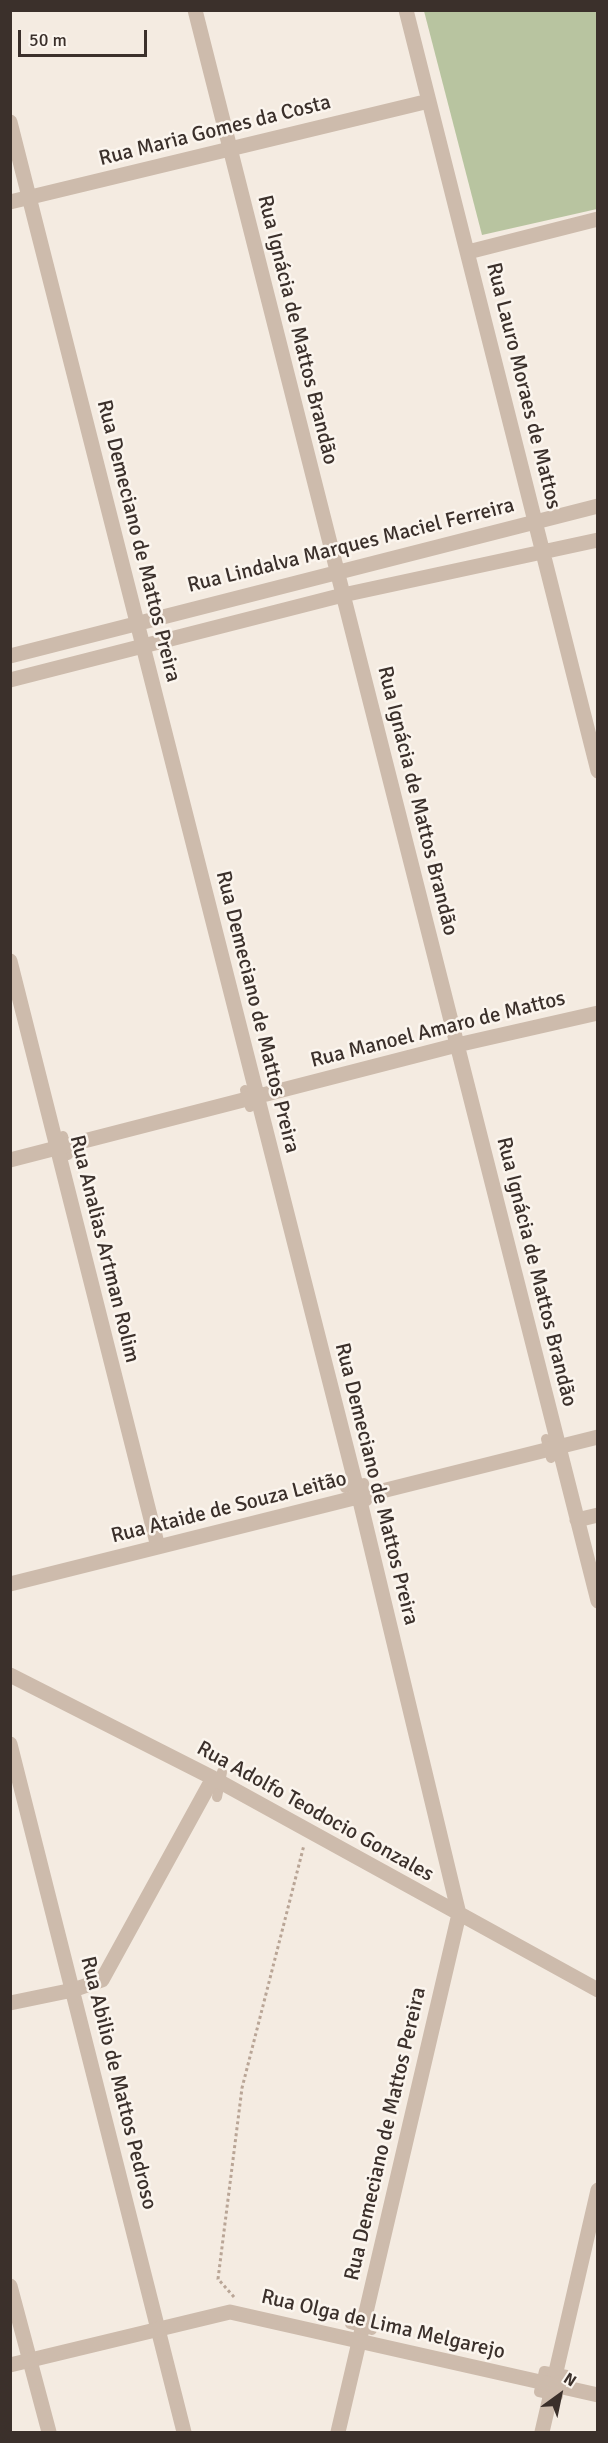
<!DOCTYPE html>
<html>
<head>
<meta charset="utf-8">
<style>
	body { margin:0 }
	#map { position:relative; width:608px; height:2443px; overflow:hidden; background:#f4ebe1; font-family:Signika,sans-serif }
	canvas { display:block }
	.frame { position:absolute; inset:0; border:12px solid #3b302b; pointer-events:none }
	.north { position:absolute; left:530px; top:2365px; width:60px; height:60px; -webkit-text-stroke:4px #fbf5ee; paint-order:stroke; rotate:33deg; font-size:16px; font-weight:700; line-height:24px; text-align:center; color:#3b302b }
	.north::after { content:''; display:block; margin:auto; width:21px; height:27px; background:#3b302b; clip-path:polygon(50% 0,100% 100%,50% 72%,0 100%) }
	.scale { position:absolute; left:18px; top:30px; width:129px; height:27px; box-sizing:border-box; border:3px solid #3b302b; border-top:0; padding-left:8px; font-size:18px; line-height:21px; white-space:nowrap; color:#3b302b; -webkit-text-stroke:4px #fbf5ee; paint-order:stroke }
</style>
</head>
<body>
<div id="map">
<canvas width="608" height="2443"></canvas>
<div class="frame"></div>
<div class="north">N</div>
<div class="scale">50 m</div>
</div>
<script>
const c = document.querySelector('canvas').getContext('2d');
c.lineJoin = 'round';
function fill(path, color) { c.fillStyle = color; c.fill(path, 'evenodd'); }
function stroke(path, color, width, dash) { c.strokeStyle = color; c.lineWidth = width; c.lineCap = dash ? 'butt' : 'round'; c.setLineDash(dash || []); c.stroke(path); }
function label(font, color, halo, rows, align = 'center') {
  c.font = font + ' Signika,sans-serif'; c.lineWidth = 5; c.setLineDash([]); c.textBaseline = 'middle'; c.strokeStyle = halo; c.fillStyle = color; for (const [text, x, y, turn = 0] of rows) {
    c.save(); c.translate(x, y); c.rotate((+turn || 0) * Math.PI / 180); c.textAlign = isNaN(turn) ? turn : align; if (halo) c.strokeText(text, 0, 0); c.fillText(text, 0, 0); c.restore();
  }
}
fill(new Path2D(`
	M424,11H597V209L482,235Z`), '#b8c4a0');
stroke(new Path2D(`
	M234,2297L218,2279L242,2088L304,1845`), '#b9a596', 3, [3, 3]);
stroke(new Path2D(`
	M245,1090L250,1107
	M63,1136L68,1155
	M546,1439L551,1458
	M345,1488L364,1483L367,1501
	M217,1797L222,1772
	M350,2324L372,2330
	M558,2396L539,2392L544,2371L567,2375`), '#cdbbac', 10);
stroke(new Path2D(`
	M195,10L598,1601
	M406,10L598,771
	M10,122L359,1497L459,1914L338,2432
	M10,202L429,101
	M468,252L598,219
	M10,656L598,506
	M10,680L343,595L598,540
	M10,961L158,1547
	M10,1160L457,1045L598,1013
	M577,1520L598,1515
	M10,1584L598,1437
	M10,1675L213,1778L598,1990
	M10,1744L184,2432
	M10,2003L73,1990L102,1980L213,1778
	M10,2286L49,2432
	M542,2432L598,2190`), '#cdbbac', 15);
stroke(new Path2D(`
	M10,2365L230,2312L598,2395`), '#cdbbac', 15);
label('21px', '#3b302b', '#fbf5ee', [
	["Rua Maria Gomes da Costa",215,131,-14],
	["Rua Ignácia de Mattos Brandão",297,330,76],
	["Rua Lauro Moraes de Mattos",523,386,76],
	["Rua Demeciano de Mattos Preira",138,541,76],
	["Rua Lindalva Marques Maciel Ferreira",351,546,-14],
	["Rua Ignácia de Mattos Brandão",417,801,76],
	["Rua Demeciano de Mattos Preira",257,1012,76],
	["Rua Manoel Amaro de Mattos",438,1030,-14],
	["Rua Analias Artman Rolim",104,1249,76],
	["Rua Ignácia de Mattos Brandão",536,1272,76],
	["Rua Demeciano de Mattos Preira",376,1484,76],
	["Rua Ataide de Souza Leitão",229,1508,-14],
	["Rua Adolfo Teodocio Gonzales",315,1812,29],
	["Rua Abilio de Mattos Pedroso",118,2083,76],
	["Rua Demeciano de Mattos Pereira",386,2134,-77],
	["Rua Olga de Lima Melgarejo",383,2325,13]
]);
</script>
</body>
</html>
